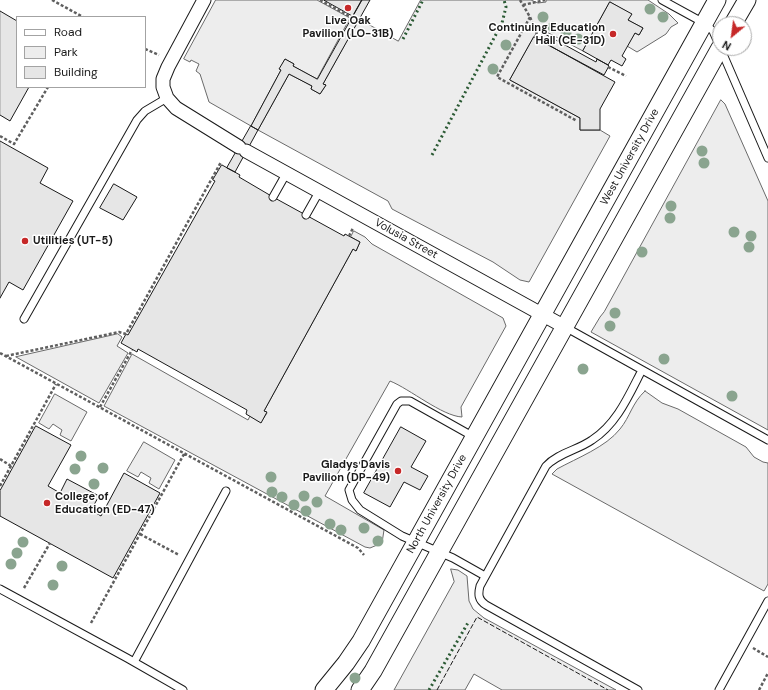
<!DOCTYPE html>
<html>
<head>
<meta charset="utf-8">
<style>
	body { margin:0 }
	#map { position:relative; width:768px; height:690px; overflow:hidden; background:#fff; font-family:"DM Sans",sans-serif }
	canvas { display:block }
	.legend { position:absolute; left:16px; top:16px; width:130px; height:72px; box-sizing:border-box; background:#fff; border:1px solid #a3a3a3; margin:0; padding:5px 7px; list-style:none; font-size:12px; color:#1a1a1a }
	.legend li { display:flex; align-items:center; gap:8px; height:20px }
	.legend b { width:20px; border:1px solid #a3a3a3 }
	.north { position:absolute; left:712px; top:16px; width:40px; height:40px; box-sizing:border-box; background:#fff; border:1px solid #a3a3a3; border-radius:50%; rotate:209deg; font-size:11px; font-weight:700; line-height:16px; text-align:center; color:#1a1a1a }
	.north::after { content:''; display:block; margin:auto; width:14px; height:18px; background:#c62828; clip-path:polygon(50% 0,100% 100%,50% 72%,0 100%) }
</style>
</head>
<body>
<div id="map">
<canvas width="768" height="690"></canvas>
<ul class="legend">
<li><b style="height:5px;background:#fff"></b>Road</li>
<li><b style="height:11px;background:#ededed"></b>Park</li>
<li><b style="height:11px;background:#e6e6e6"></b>Building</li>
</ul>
<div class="north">N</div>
</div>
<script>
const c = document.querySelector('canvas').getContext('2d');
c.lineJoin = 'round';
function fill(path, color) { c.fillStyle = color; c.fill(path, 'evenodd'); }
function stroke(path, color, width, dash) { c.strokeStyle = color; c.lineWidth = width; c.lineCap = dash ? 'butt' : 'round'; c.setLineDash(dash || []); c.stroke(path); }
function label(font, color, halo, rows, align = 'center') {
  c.font = font + ' "DM Sans",sans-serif'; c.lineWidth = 3; c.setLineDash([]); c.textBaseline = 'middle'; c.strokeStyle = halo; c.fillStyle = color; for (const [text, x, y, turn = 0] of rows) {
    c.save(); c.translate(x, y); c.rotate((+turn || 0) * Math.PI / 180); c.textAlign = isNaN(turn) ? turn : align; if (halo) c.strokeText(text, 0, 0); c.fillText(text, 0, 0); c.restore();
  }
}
const green = new Path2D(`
	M216,0H317L350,18L317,79L293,66L294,64L285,59L280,69L281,70L251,126L209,102L200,74L196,71L199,64L191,60L190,62L184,59Z
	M421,0H531L538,3L546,2V0H648L669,14L678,23L671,27L666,34L637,52L627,46L635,33L639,35L643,28L628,20L631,14L610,2L583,51L539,28L510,80L580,118V130H600L610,136L529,282L520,280L493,262L392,209L388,201L258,130L289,74L312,86L311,89L320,94L326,85L323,84L359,19L398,41Z
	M721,100L725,104L768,201V430L591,332L600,317L604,312Z
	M354,231L365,237L372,244L503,318L506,326L461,407L462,417C442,416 410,389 390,381L325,496L384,530L382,543L370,548L365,547L104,406L132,354L248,420L250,416L261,422L267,413L264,411L353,249L356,251L360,242L351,237Z
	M118,334L122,337L117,346L128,353L99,403L16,357Z
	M645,391L662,403L678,409L746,447L754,457L763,462L768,463V584L764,591L552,474L557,469C577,458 606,447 620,429C630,417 632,403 645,391Z
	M55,394L87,412L71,441L60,435L62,430L53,424L49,429L39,423Z
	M144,442L175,460L159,489L149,483L151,478L141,472L138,477L127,471Z
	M451,569L458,570L467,576L469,601L473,609L484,618L616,690H502L474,674L465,690H394L454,582Z`);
fill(green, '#ededed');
stroke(green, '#6a6a6a', 1);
const building = new Path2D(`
	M324,0H362L353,16Z
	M362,0H370L323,84L326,85L320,94L311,89L312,86L289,74L258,130L251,126L281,70L279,69L285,59L294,64L293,66L317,79Z
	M610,2L632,14L628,20L643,28L639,35L635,33L622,56L626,59L622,66L611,60L608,65L583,51Z
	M0,11L17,21V87H29L10,121L0,115Z
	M543,33L596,62L597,59L608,65L609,66L604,75L539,40Z
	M534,37L615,82L600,109V130H580V118L510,80Z
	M251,126L258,130L235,172L227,168Z
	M0,141L48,168L40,183L73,201L23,290L9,282L0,298Z
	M222,165L240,175L239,177L273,197L344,236L345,234L360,242L356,251L353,249L264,411L267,412L261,423L246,414L247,410L138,349L137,352L121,343L126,334L128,335L215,181L213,180Z
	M114,184L137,197L123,220L100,208Z
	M36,426L71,445L48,486L60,493L67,479L99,496L91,510L101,516L124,473L160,493L113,578L0,516V491Z
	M401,427L426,441L411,467L428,476L420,490L404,482L390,507L364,493Z`);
fill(building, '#e6e6e6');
stroke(building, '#1a1a1a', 1);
const service = new Path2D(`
	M662,0L704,23L713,31L768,158
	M273,197L286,174
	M306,215L319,192
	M24,319L137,120L145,111L167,98
	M565,327L768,440
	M474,437L410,401H401L397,404L349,490L352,500L360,510L402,536L453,558L485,576
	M0,589L127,658L183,690
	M134,662L226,491
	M638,690L486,605C478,600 478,594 480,586L546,466C558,453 578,450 592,440C617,424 629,395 642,370
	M719,690L768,601`);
const minor = new Path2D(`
	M204,0L168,67L163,79V87L167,98L176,108L239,147
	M246,151L565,327`);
const tertiary = new Path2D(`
	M733,24L747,0
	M324,690L346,663L361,641L717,0
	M360,690L373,671L720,48`);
stroke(service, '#1a1a1a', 9);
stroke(minor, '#1a1a1a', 15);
stroke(tertiary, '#1a1a1a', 19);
stroke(new Path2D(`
	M52,0L83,17
	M320,0L351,17
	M520,0L530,17L537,34
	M523,5L545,0
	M530,17L497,77L577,121
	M145,49L159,55
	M608,67L626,76
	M0,136L14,144L48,87
	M349,236L353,228
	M0,353L358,548L364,555
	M6,356L119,332L126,334L221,162
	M100,407L132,350
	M0,459L11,466
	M0,486L56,384
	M140,534L179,555
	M24,588L50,543
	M91,623L184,454
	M753,648L768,657
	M759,690L768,673`), '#5f5f5f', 2.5, [3, 2]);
stroke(service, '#fff', 7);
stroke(minor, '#fff', 13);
stroke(tertiary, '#fff', 17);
stroke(new Path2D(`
	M403,39L423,0
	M432,155L502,23L506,7L504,0
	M429,690L469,621`), '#2b5a34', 3, [2, 3]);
stroke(new Path2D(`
	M437,690L477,617L608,690`), '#1a1a1a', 1, [5, 2]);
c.fillStyle = '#8aa48f';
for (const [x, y] of [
	[650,9],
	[543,17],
	[663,17],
	[553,27],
	[566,34],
	[578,39],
	[506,45],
	[493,69],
	[702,151],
	[704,163],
	[671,206],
	[670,218],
	[734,232],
	[751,236],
	[749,247],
	[642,252],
	[615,313],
	[610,326],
	[664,359],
	[583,369],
	[732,396],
	[81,456],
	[103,468],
	[75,469],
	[271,477],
	[94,484],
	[272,492],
	[304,496],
	[282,497],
	[317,502],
	[294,505],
	[306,511],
	[330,524],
	[364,528],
	[341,530],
	[378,541],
	[23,542],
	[17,553],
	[11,564],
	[62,566],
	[53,585],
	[355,678]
]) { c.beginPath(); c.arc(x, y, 5.5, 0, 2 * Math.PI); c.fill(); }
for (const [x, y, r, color] of [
	[348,8,4,"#c62828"],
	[613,34,4,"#c62828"],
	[25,241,4,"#c62828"],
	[398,471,4,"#c62828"],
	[47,503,4,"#c62828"]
]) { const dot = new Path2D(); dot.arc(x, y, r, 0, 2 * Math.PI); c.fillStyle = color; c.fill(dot); stroke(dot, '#fff', 1.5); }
label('bold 11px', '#1a1a1a', '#fff', [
	["Live Oak",348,21,"center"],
	["Pavilion (LO-31B)",348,34,"center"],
	["Continuing Education",605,28],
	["Hall (CE-31D)",605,41],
	["Utilities (UT-5)",33,241,"left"],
	["Gladys Davis",390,465],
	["Pavilion (DP-49)",390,478],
	["College of",55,497,"left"],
	["Education (ED-47)",55,510,"left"]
], 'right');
label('11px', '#1a1a1a', '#fff', [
	["West University Drive",630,157,-61],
	["Volusia Street",406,239,29],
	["North University Drive",437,504,-61]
]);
</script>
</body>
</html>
